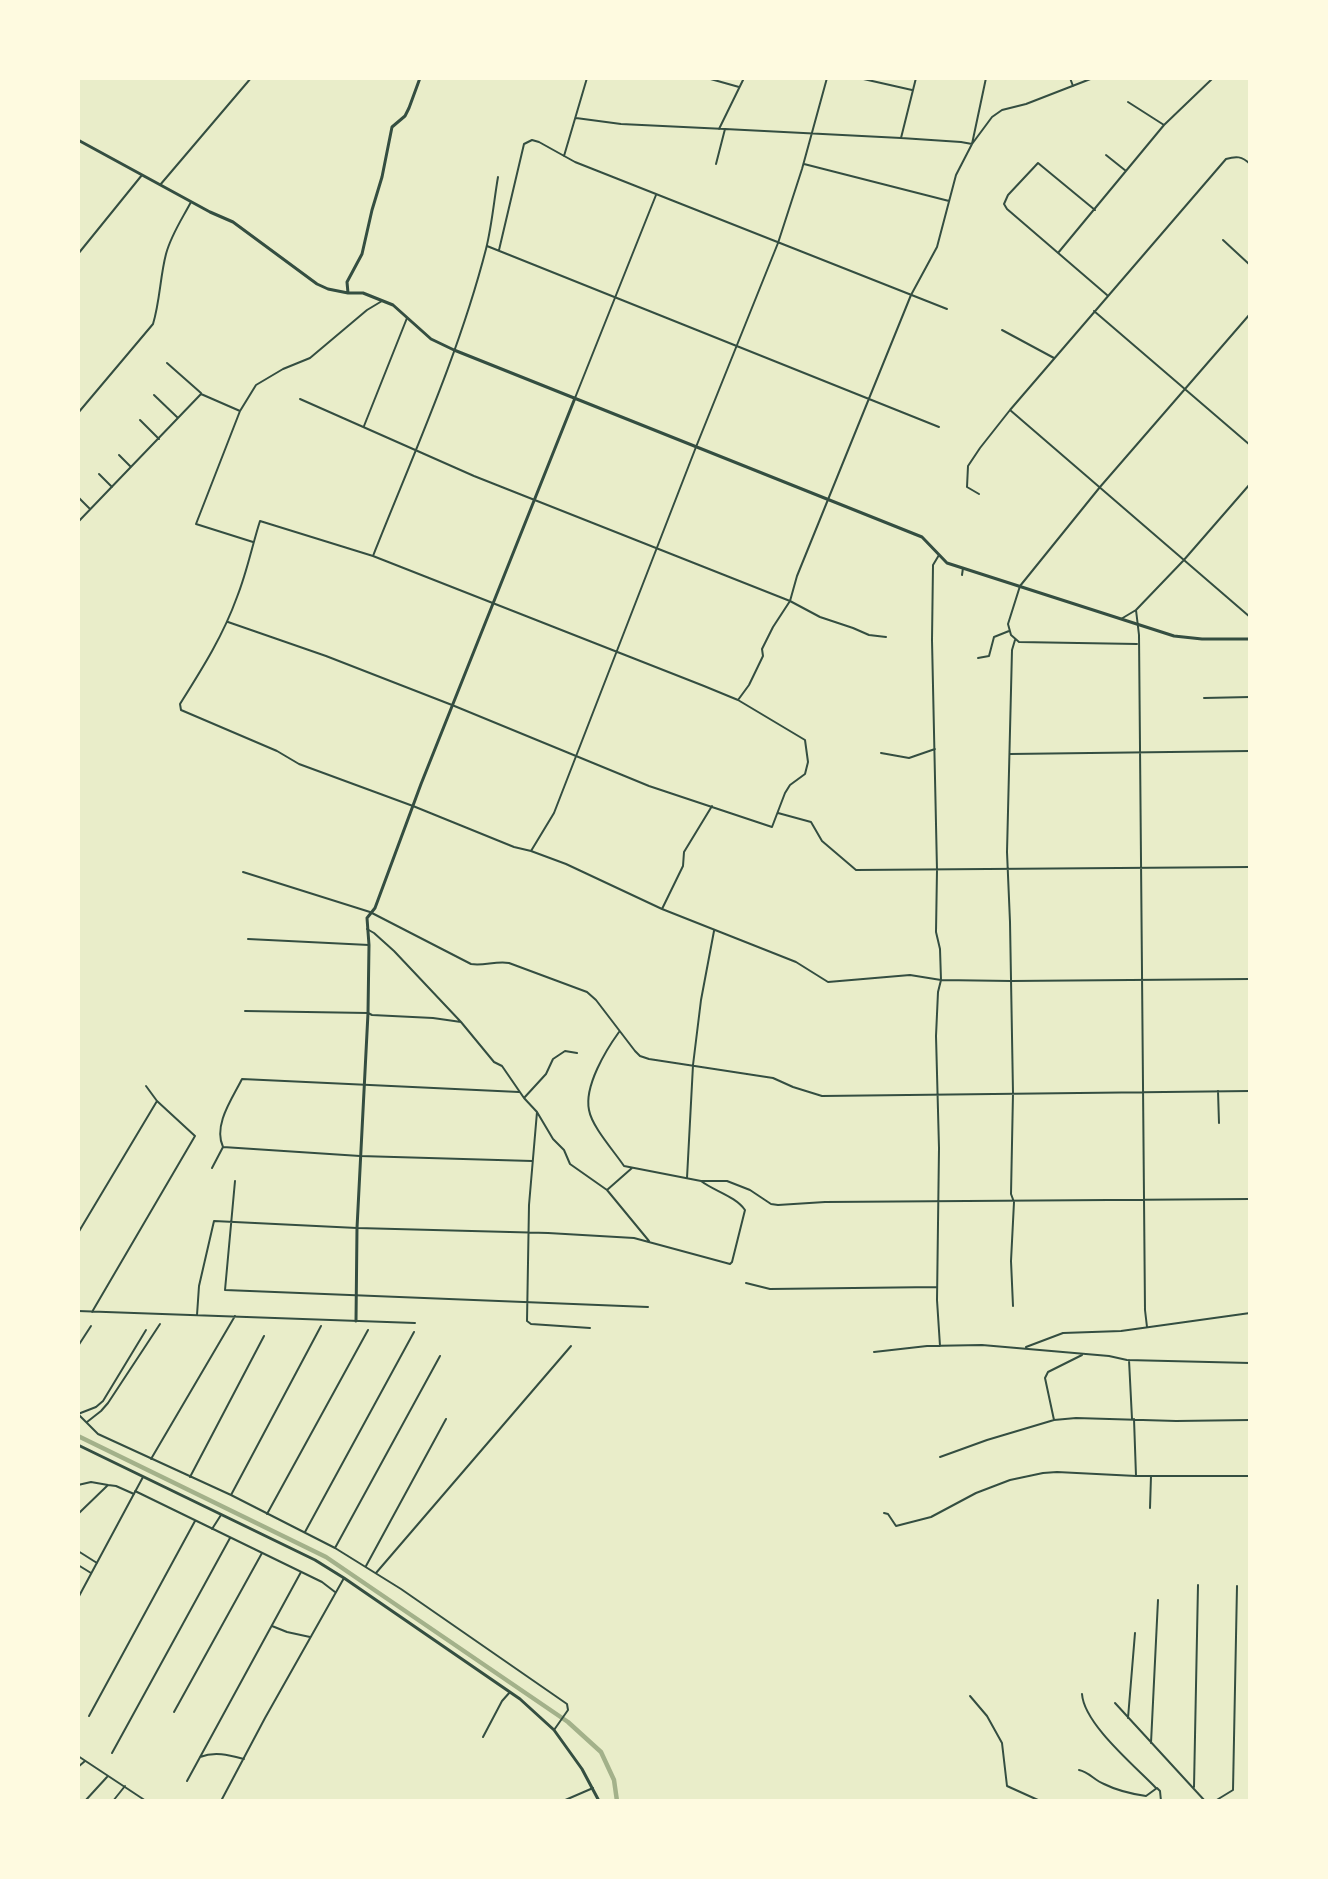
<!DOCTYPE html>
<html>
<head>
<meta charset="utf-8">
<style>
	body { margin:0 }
	#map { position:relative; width:1328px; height:1879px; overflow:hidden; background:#e9edc9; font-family:"Alegreya Sans",sans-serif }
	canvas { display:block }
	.frame { position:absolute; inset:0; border:80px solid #fefae0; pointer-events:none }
</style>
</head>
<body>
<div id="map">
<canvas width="1328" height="1879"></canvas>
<div class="frame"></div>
</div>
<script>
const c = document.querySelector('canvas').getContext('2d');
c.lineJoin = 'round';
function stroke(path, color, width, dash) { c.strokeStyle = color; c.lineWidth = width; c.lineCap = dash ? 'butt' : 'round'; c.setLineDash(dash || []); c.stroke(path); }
stroke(new Path2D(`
	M78,1436L326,1557L568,1722L601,1752L614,1780L617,1801`), '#a3b18a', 4.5);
stroke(new Path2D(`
	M707,78L739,87
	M859,78L912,90
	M1070,78L1073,86
	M1128,102L1164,125
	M576,118L621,124L725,129
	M719,129L744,78
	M901,138L916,78
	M1106,155L1126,171
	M564,156L587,78
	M716,164L725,129L901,138L961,142L972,144L986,78
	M804,164L949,201
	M160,185L251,78
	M1095,210L1038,163L1008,195L1004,204L1007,209L1107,295
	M1223,240L1250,265
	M487,246L939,427
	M499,250L524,144L532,140L539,142L575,162L947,309
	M1058,253L1164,125L1213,78
	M78,254L142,175
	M1094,311L1250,445
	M1002,330L1054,358
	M167,363L201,393
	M154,395L178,418
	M575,398L656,195
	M300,399L474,476L790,601L820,617L853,628L869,635L886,637
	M1010,410L1250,617
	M78,413L153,324C160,301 160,277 166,254C171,235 182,219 191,202
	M140,420L159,439
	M364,426L407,318
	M119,455L131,467
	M99,474L112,487
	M979,494L967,487L968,466L980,448L1010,410L1226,159C1236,156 1242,156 1250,164
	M78,497L90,509
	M78,522L201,394L240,411
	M253,542L196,524L240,411L256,385L283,369L310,358L367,310L382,301
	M939,555L933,565L932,640L937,870L936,932L940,949L941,980L938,992L936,1036L939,1148L937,1300L940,1346
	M373,556C413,455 459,354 486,249C492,225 494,200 498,177
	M962,575L963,568
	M1121,619L1136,610
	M228,622L326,656L452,705L649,786L772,827L785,793L790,785L805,774L808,762L805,740L738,700L704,686L373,556L260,521C252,546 247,572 237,597C223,636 202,669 180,704L181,710L277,751L299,764L413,806L514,847L531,851L566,864L662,909L796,962L828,982L910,975L941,980L1011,981L1250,979
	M1137,644L1019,642L1011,635L1008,624L1020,586L1100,487L1250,314
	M978,658L989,656L994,637L1009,631
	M1204,698L1250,697
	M738,700L749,685L763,656L762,649L773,627L790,601L797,576L911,295L937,247L956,175L972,144L992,117L1002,110L1026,104L1093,78
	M881,753L909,758L935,749
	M1010,754L1250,751
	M778,813L811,822L822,841L856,870L1250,867
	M531,851L554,813L696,447L778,243L802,169L827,78
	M243,872L370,912L471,964C484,966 495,961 509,963L587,992L596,1000L635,1051L640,1056L649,1059L773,1078L793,1087L822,1096L1250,1091
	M662,909L683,866L684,852L712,806
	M367,929L374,933L394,951L461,1022
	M248,939L369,945
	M245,1011L368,1013L372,1015L433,1018L461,1022L494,1062L502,1066L524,1098L546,1074L553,1059L565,1051L577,1053
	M619,1032C606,1050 584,1086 589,1110C592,1127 614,1151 624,1166L701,1181H727L750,1190L771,1204L778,1205L825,1202L1250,1199
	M1218,1091L1219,1123
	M519,1092L242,1079C232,1099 213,1125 223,1147L360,1156L532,1161
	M524,1098L537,1112L529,1205L527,1321L531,1324L590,1328
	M537,1112L553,1139L564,1150L570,1164L607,1190L649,1241
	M212,1168L223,1147
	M687,1178L693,1065L701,1000L714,931
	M235,1181L225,1290L648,1307
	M607,1190L632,1168
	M78,1233L157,1101
	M746,1283L770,1289L937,1287
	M1013,1306L1011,1261L1014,1202L1011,1194L1013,1093L1010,922L1007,852L1012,650L1015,640
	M78,1311L415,1323
	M92,1312L195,1136L157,1101L146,1086
	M197,1315L199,1286L214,1221L357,1228L548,1233L634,1238L730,1264L732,1262L745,1210C735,1196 714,1191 701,1181
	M1147,1327L1145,1310L1139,635L1136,610L1183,561L1250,484
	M78,1346L91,1326
	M1026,1347L1063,1333L1121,1331L1250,1313
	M874,1352L927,1346L982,1345L1109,1356L1127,1360L1250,1363
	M1129,1360L1132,1419
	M78,1414L98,1434L231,1495L335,1548L401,1589L567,1704L568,1710L554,1730
	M78,1414L96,1407L103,1401L146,1330
	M1134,1419L1136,1476
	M1054,1420L1045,1378L1048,1372L1082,1355
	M87,1422L101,1411L108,1403L160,1324
	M940,1457L987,1440L1054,1420L1076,1418L1176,1421L1250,1420
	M151,1459L235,1316
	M190,1477L264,1336
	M78,1485L91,1482L108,1485
	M135,1491L322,1582L335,1592
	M231,1495L321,1326
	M1150,1508L1151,1476
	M884,1513L888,1514L896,1526L931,1517L976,1493L1010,1480L1043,1473L1057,1472L1136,1476H1250
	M78,1514L108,1485L116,1486L134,1494
	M267,1514L368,1330
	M212,1529L221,1515
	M305,1532L414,1332
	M335,1548L440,1356
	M78,1551L97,1563
	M78,1565L91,1573
	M366,1566L446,1419
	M376,1573L571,1346
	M78,1598L143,1477
	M272,1626L287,1632L310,1637
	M1082,1694C1084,1724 1135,1766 1156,1788
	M970,1696L987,1716L1002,1743L1007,1786L1038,1800L1048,1801
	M1115,1703L1205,1801
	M174,1712L262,1553
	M89,1716L195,1521
	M1128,1718L1135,1633
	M483,1737L502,1701L510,1692
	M1151,1743L1158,1600
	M112,1753L230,1538
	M78,1756L146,1801
	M200,1757C215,1751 229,1755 244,1759
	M78,1767L85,1761
	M1079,1770C1089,1772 1094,1780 1104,1784C1116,1790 1132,1794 1146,1796L1157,1788L1160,1791L1161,1801
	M187,1781L301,1572
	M1194,1787L1198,1585
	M85,1801L107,1777
	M113,1801L125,1786
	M221,1801L265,1718L344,1578
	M563,1801L593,1788
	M1215,1801L1233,1790L1237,1586`), '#344e41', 2);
stroke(new Path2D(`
	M78,140L210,212L233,222L317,284L328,289L348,293H363L393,305L431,339L454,350L922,537L947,563L1174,636L1202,639H1250
	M348,293L347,282L362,254L372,210L382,177L392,127L405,116L409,108L420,78
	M356,1321L357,1228L368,1013L369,945L367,918L375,908L421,784L575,398`), '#344e41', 3);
stroke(new Path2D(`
	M78,1445L315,1560L344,1578L520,1699L554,1730L582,1769L599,1801`), '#344e41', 3);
</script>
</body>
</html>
